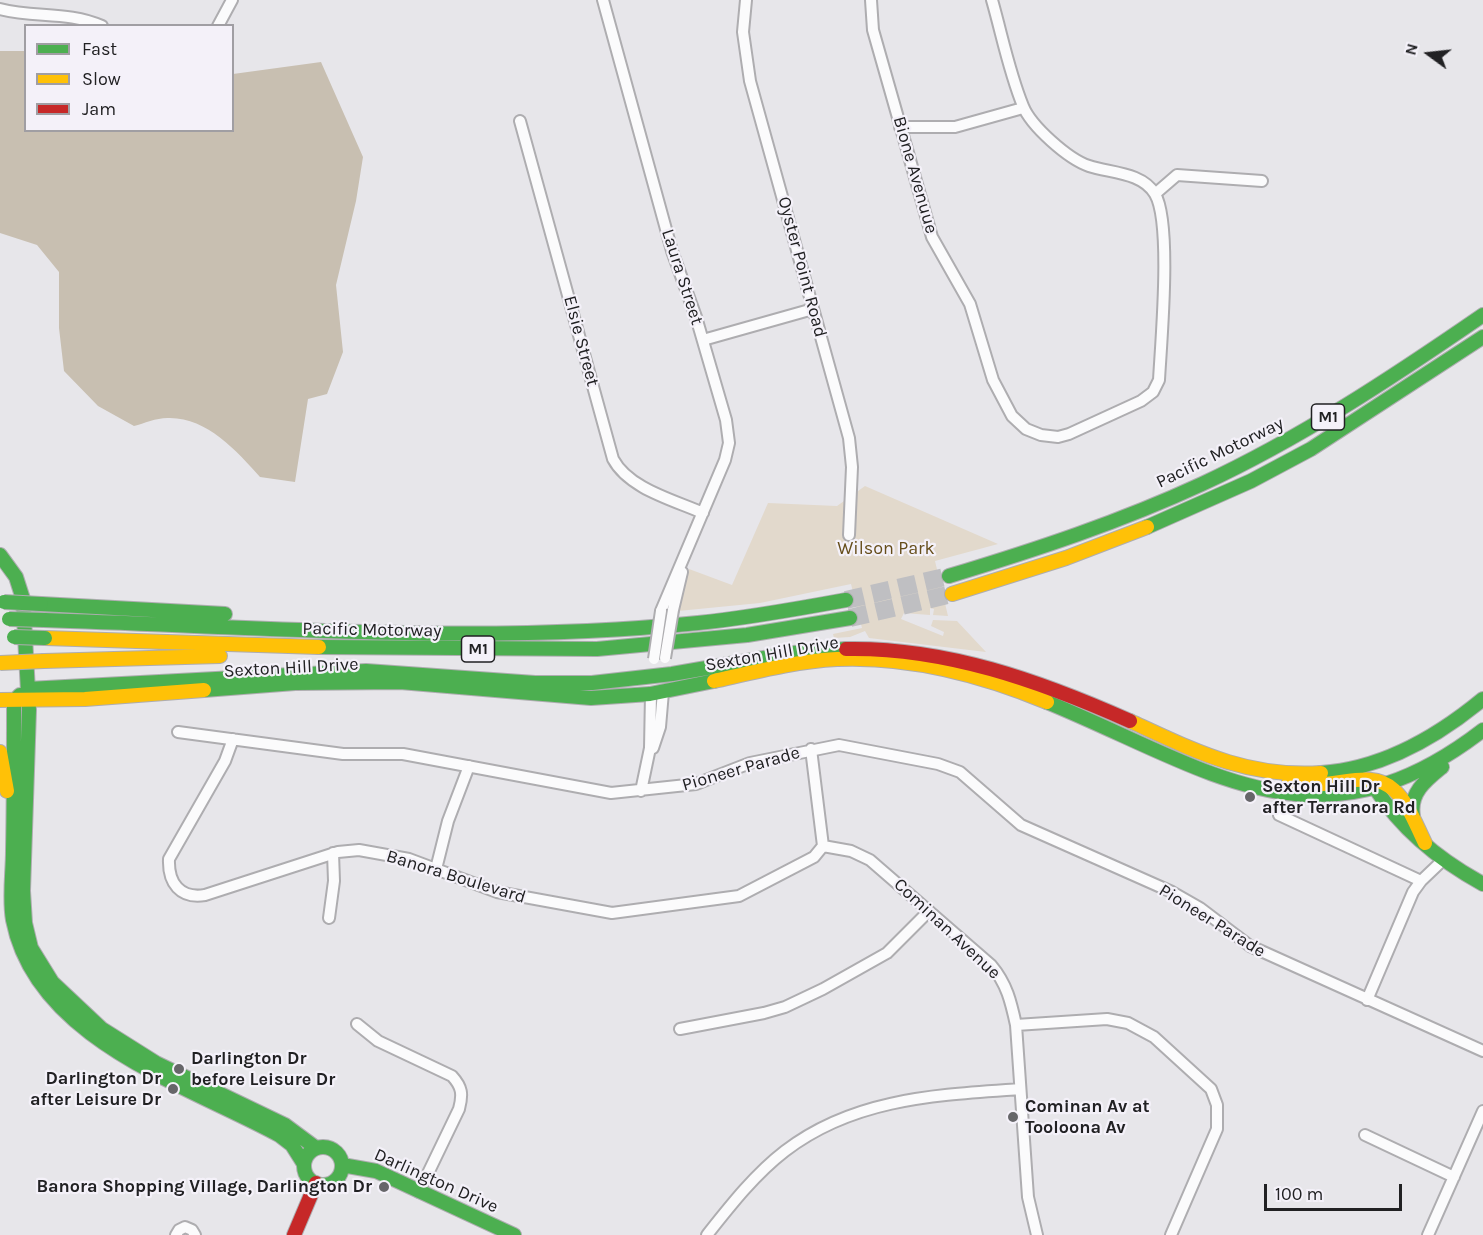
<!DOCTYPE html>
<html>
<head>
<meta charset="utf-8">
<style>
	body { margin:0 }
	#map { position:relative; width:1483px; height:1235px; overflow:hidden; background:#e7e6ea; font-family:Karla,sans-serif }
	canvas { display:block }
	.legend { position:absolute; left:24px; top:24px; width:210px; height:108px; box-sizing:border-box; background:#f4f1f9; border:2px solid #a09ea3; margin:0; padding:8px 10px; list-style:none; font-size:18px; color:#212123 }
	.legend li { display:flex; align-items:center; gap:12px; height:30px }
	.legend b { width:30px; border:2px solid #a09ea3 }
	.north { position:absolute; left:1399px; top:24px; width:60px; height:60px; -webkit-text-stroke:4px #f4f1f9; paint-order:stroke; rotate:285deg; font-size:16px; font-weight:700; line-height:24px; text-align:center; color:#212123 }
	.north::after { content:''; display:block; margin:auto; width:21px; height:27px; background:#212123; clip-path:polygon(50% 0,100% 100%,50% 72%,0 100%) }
	.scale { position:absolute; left:1264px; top:1184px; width:138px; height:27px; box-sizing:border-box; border:3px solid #212123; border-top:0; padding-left:8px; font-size:18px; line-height:21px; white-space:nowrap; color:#212123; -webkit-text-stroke:4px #f4f1f9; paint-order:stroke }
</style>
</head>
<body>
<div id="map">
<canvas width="1483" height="1235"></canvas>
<ul class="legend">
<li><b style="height:8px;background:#4caf50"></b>Fast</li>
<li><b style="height:8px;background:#ffc107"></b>Slow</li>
<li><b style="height:8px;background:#c62828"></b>Jam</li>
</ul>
<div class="north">N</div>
<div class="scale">100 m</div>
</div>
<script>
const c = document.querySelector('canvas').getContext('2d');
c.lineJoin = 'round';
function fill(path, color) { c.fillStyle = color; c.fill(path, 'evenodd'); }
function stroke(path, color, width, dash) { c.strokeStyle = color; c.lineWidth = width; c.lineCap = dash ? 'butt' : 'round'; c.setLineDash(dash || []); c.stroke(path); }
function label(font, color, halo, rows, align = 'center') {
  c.font = font + ' Karla,sans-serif'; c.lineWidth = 4.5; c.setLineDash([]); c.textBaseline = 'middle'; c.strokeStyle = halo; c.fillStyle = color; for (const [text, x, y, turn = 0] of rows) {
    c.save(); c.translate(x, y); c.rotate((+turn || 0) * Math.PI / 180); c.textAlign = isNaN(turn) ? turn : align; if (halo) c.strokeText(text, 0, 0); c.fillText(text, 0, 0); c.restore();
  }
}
fill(new Path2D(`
	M865,486L998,544L935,561L948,616L933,615L934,609L930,608V615L904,613L901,619L943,636L944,632L931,626L933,620L957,621L986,652L869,638L865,631L850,637L834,638L833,634L862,628L851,584L760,603L678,611L689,569L732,585L768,503L837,506Z`), '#e2d9cc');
fill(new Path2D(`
	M0,51H25L26,130H232L233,74L321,62L363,157L356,201L336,285L343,352L327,394L308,399L295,482L260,477C237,451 207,418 170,418C158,417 145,423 134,426L98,406L64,371L59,328V272L37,245L0,233Z`), '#c8bfb1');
stroke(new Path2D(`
	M846,600L949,576
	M850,618L952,594`), '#bfbfc2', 18, [18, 9]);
const street = new Path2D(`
	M603,0L672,251L696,317L726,420L729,443L725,460L661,611
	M746,0L743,32L750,81L849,438L852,467L849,535
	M871,0L873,30L932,237L970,304L993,380L1012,416L1026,429L1041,435L1058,437L1069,434L1141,401L1153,392L1159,380C1161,342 1172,223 1155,194C1142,172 1110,173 1089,166C1068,159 1031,126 1023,106C1009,72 1002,35 992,0
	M0,9C34,18 68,11 102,26
	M218,26L232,0
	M520,121L613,459C629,489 674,500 703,513
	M900,127H955L1023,108
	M1155,194L1177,175L1262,181
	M703,340L813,309
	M673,610L682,572
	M178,732L343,754H403L611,793L696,784L750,763L839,745L938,764L960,772L1021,825L1172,892L1200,908L1250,946L1483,1051
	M233,739L225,761L169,859C168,883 180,899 205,895L338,852L359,850L409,859L497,892L612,913L739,896L814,857L823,846
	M653,748L660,727L663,692
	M811,749L823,846
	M641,791L650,748L651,694
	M1279,815L1421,881
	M823,846L851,851L870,860L991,965C1007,984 1011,1002 1016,1025L1028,1197L1037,1235
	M436,869L448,821L469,766
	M329,918L334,881L333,853
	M1367,1000L1413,892L1421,881L1443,860
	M357,1024L378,1041L452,1076C462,1087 463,1094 459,1109L419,1192
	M1016,1025L1107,1019L1128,1023L1154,1037L1211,1089L1217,1105V1129L1171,1235
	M680,1029L764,1013L785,1007L823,989L887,953L929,911
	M1365,1135L1454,1177
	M176,1235L179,1230L185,1227L192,1230L195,1235
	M707,1235C730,1206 755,1174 785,1151C854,1098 937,1095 1020,1089
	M1428,1235L1483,1111`);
const fast = new Path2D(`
	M1147,527L1251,481L1311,449L1483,337
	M0,555L16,577L23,599L29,710L23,891L25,923L31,948L52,982L102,1029L156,1063L285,1125L316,1148
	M949,576C1035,550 1120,522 1202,484C1301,438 1393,377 1483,315
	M41,604L225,614
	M44,620C261,627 481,645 698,623C748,618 797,609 846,600
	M319,647L597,649L747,635L850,618
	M28,689L366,671L535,683H592L672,674L793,653L846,649
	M204,690L295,683L400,682L591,698L650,694L714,681
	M20,695L14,701C14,751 14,801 13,851C13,873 9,898 13,920C36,1039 185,1084 279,1135L292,1145L304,1164
	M1047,702C1210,769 1317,858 1483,730
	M1321,773C1382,769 1437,737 1483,699
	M1375,788C1402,830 1439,860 1483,884
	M1413,816C1409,793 1426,780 1442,767
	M304 1166a19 19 0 1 1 38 0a19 19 0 1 1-38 0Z
	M342,1165L376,1171L514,1235`);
const slow = new Path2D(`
	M952,594L1066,558L1147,527
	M45,638L319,647
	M44,661L220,656
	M714,681C754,672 796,661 837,659C908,656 982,675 1047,702
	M0,700L85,699L204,690
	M1130,721C1195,751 1247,778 1321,773
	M0,752L7,791
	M1289,780C1298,782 1308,784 1317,784C1343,785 1373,770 1394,790C1409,804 1416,825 1425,843`);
const jam = new Path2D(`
	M846,649C945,647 1040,681 1130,721
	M294,1235L316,1183`);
stroke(street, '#aeadb0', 14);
stroke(fast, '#aeadb0', 16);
stroke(slow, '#aeadb0', 16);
stroke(jam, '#aeadb0', 16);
stroke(street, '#fbfbfc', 10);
stroke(fast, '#4caf50', 14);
stroke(slow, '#ffc107', 14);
stroke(jam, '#c62828', 14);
const streetBridge = new Path2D(`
	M665,658L673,610
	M654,659L661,611`);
const fastBridge = new Path2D(`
	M4,602L41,604
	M9,619L44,620
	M14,637L45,638`);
const slowBridge = new Path2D(`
	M0,663L44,661`);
stroke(streetBridge, '#aeadb0', 14, []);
stroke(fastBridge, '#aeadb0', 16, []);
stroke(slowBridge, '#aeadb0', 16, []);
stroke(streetBridge, '#fbfbfc', 10);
stroke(fastBridge, '#4caf50', 14);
stroke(slowBridge, '#ffc107', 14);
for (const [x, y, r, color] of [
	[1250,797,6,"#666669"],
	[179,1069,6,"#666669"],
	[173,1089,6,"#666669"],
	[1013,1117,6,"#666669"],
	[384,1187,6,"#666669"]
]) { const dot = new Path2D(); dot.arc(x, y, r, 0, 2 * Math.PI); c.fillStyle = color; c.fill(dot); stroke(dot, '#f4f1f9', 2); }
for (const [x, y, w] of [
	[1328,417,33],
	[478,649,33]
]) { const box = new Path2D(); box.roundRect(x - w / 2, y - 13, w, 26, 4.5); c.fillStyle = '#f4f1f9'; c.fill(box); stroke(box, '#212123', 1.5); }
label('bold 16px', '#212123', null, [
	["M1",1328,417],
	["M1",478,649]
]);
label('18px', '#212123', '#f4f1f9', [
	["Bione Avenuue",915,175,74],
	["Oyster Point Road",802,267,75],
	["Laura Street",682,277,72],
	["Elsie Street",581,341,75],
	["Pacific Motorway",1220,453,-26],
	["Pacific Motorway",372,630,1],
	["Sexton Hill Drive",772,654,-10],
	["Sexton Hill Drive",291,668,-3],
	["Pioneer Parade",741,769,-16],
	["Banora Boulevard",456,877,17],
	["Pioneer Parade",1212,921,32],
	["Cominan Avenue",947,929,43],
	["Darlington Drive",436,1181,24]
]);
label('18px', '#664e1b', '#f4f1f9', [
	["Wilson Park",886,549]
]);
label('bold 18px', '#212123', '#f4f1f9', [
	["Sexton Hill Dr",1262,787],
	["after Terranora Rd",1262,808],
	["Darlington Dr",191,1059],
	["before Leisure Dr",191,1080],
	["Darlington Dr",161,1079,"right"],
	["after Leisure Dr",161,1100,"right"],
	["Cominan Av at",1025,1107],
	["Tooloona Av",1025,1128],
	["Banora Shopping Village, Darlington Dr",372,1187,"right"]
], 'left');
</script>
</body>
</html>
